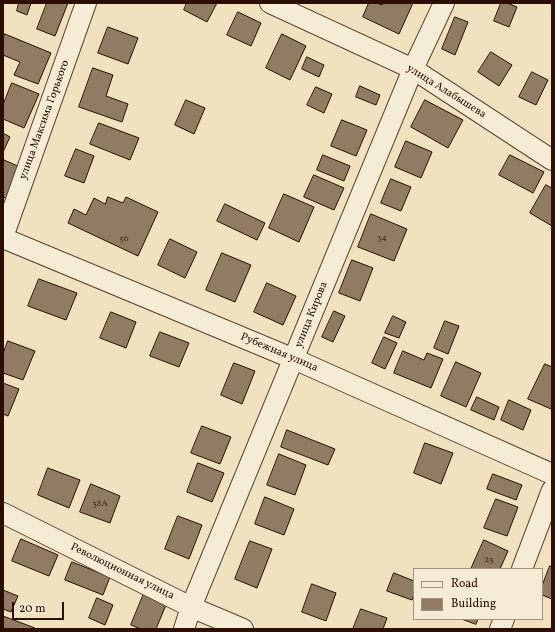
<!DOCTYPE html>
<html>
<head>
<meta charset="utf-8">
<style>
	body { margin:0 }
	#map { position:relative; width:555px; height:632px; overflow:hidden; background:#f0e2bf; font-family:Vollkorn,serif }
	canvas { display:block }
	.frame { position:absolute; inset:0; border:4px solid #2b0e00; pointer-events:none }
	.legend { position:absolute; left:413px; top:568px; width:130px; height:52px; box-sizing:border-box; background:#f5ecd5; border:1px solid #a49380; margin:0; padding:5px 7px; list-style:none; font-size:12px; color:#2b0e00 }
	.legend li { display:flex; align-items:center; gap:8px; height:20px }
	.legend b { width:20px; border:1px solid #a49380 }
	.scale { position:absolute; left:12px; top:602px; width:52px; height:18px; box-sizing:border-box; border:2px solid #2b0e00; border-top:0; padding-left:5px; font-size:12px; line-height:14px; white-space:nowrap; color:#2b0e00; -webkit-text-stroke:3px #f5ecd5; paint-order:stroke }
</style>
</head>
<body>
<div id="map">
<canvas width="555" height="632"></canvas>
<div class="frame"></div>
<ul class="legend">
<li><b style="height:5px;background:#f5ecd5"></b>Road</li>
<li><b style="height:11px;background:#917c63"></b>Building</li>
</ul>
<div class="scale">20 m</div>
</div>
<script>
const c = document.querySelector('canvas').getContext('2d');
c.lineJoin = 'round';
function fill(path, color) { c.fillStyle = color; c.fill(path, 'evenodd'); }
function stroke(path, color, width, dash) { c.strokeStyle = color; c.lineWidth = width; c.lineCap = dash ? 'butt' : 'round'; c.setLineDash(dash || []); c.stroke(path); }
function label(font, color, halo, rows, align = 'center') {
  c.font = font + ' Vollkorn,serif'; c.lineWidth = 4; c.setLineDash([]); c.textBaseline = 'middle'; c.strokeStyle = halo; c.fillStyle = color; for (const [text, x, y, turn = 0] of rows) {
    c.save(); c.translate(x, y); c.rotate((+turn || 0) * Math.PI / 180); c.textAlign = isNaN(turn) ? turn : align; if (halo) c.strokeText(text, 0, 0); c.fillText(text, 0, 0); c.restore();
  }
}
const building = new Path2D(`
	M19,3H31L27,15L17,11Z
	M47,3H68L55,36L37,29Z
	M187,3H217L207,22L184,10Z
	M369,3H377L382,5L383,3H413L399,34L363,17Z
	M501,3H507L517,7L509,27L494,21Z
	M238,12L261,23L251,46L227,35Z
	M455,17L468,22L455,55L442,49Z
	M108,27L138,38L128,64L98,53Z
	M5,34L51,53L38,84L14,75L20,62L3,55V40Z
	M282,34L306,46L290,80L266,68Z
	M491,52L512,65L499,86L478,72Z
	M307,57L324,65L319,77L302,69Z
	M93,68L113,75L106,96L128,104L122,122L79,107Z
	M532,72L548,80L536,105L519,97Z
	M12,83L39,94L24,128L3,119V105Z
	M360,86L380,95L376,105L356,97Z
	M316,87L332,94L324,113L307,105Z
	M186,100L205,108L194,134L175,125Z
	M425,100L463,120L448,148L411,127Z
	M342,120L367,130L356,156L331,146Z
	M99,123L139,138L130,160L90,144Z
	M3,133L10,137L3,152Z
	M406,141L432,152L421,178L395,167Z
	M76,149L94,156L84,183L65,176Z
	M323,155L350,166L344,181L317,170Z
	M510,155L544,172L533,193L499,175Z
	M4,160L20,167L8,199L3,197Z
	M314,175L344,188L334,210L304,197Z
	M391,179L411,187L401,211L381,203Z
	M546,185L552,188V226L530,213Z
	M284,194L314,207L299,242L269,228Z
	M108,197L123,203L126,197L158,212L138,256L68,223L74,209L86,215L94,198L105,204Z
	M225,204L265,223L257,240L217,221Z
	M371,214L407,229L394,261L358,247Z
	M170,239L197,252L185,278L158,265Z
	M222,253L251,265L235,302L206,290Z
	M352,260L373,268L360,301L339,293Z
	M39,279L77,293L66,320L28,306Z
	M267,283L296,296L283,325L254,312Z
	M334,311L345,316L333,342L322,337Z
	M111,312L136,322L126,348L100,338Z
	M393,316L406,322L399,338L385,333Z
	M445,321L459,326L448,354L434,348Z
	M160,332L189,343L179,367L150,356Z
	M384,337L397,343L385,369L372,363Z
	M8,341L35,351L23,380L3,373V354Z
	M403,351L424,360L427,353L443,359L431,388L394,373Z
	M456,362L481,373L466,407L441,396Z
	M234,363L255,371L242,404L221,395Z
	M545,364L552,367V406L551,409L528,399Z
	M3,383L19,389L8,416L3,414Z
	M477,397L499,407L494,420L471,410Z
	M509,400L531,410L523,430L501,420Z
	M202,426L231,437L220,464L191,453Z
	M287,430L335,449L328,465L281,447Z
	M425,443L453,453L441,484L414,473Z
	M279,454L306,465L295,495L267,485Z
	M198,463L224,473L212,502L187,492Z
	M48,468L80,480L69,508L38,495Z
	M493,474L522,485L516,500L487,489Z
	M91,484L120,496L110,523L80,512Z
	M265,497L294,509L284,535L255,524Z
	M496,499L518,507L507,536L484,528Z
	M178,516L202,525L189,559L165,549Z
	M21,539L58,555L49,576L12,561Z
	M484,540L508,551L500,569H471Z
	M250,541L272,549L257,588L235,579Z
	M72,562L110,577L103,595L65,580Z
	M550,566L552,567V599L542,595V586Z
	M394,573L414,581V594L412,600L387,591Z
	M312,584L336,593L326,621L302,612Z
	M3,590L18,596L11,612L3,609Z
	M145,591L168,600L156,629H141L131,625Z
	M97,598L113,605L105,625L89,618Z
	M361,609L387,618L383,629H353Z
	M3,616L35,628V629H3Z
	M462,619H478L476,624Z`);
fill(building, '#917c63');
stroke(building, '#2b0e00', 1);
const minor = new Path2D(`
	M270,3L413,69L552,160
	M3,237L86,3
	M3,238L294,359L552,474
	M3,513L191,607L243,629
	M522,569L552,490
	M184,629L191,607L413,69L444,3
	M500,629L504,619`);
stroke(minor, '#5c4330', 22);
stroke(minor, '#f5ecd5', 20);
label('9px', '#442a19', null, [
	["34",382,238],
	["56",124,239],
	["38А",100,504],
	["23",489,560]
]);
label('11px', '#2b0e00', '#f5ecd5', [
	["улица Алабышева",446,92,32],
	["улица Максима Горького",45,120,-70],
	["улица Кирова",312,315,-68],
	["Рубежная улица",279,353,23],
	["Революционная улица",122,572,26]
]);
</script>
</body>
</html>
